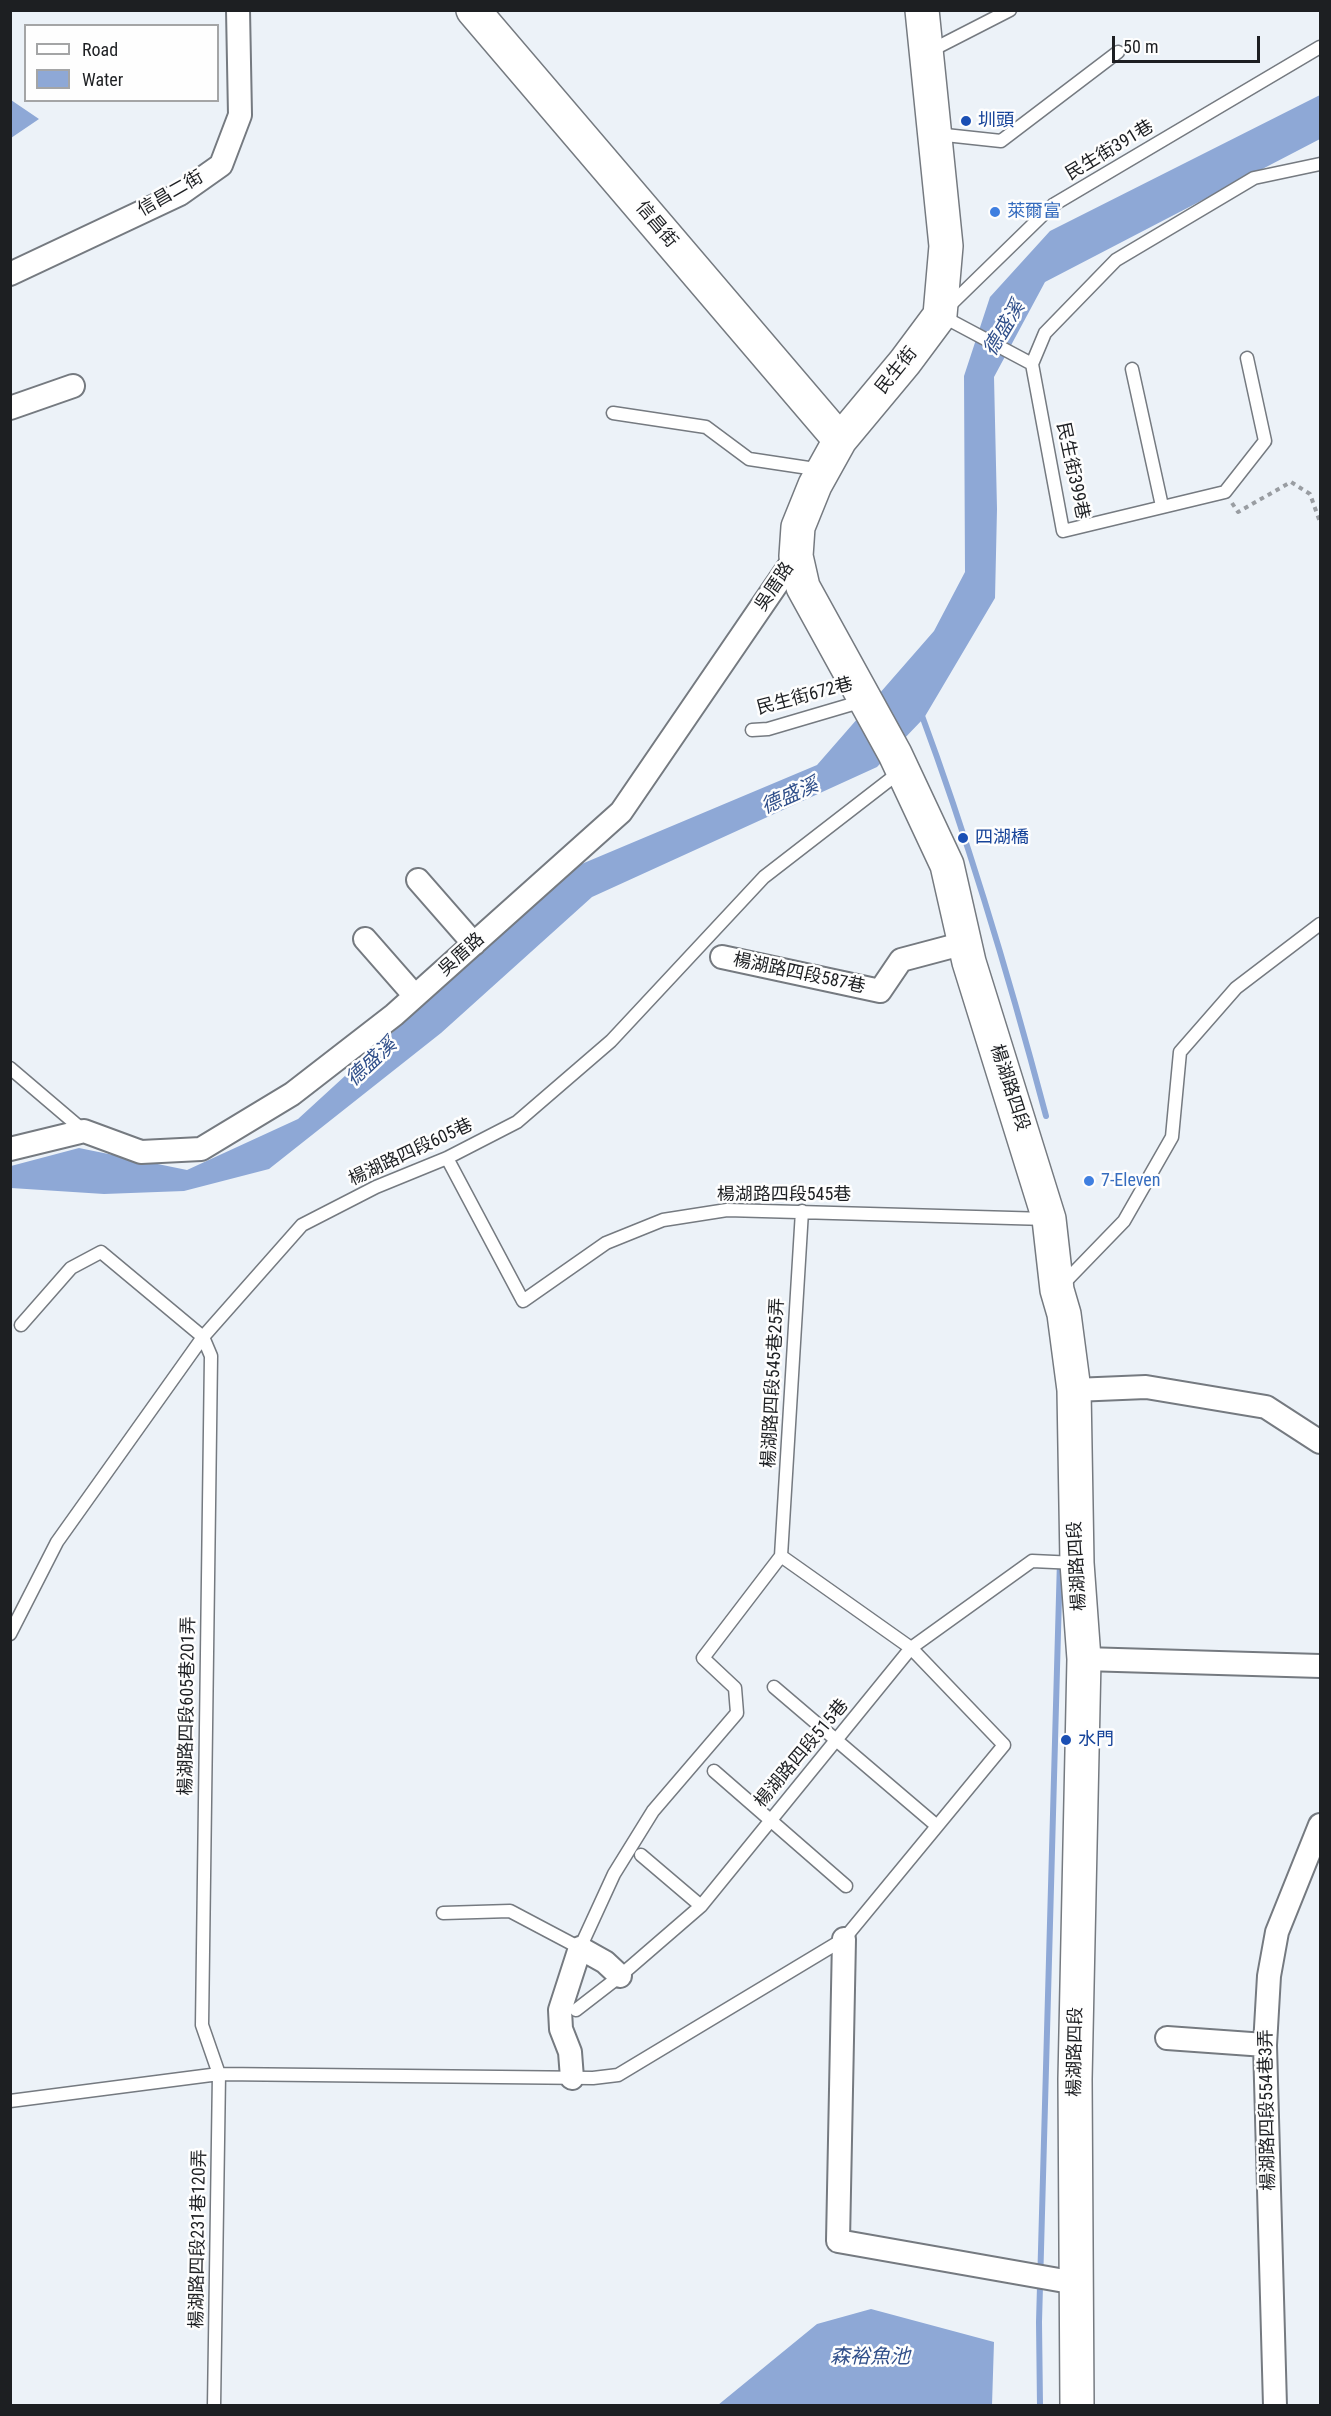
<!DOCTYPE html>
<html>
<head>
<meta charset="utf-8">
<style>
	body { margin:0 }
	#map { position:relative; width:1331px; height:2416px; overflow:hidden; background:#ecf2f8; font-family:"Roboto Condensed",sans-serif }
	canvas { display:block }
	.frame { position:absolute; inset:0; border:12px solid #1d1f22; pointer-events:none }
	.legend { position:absolute; left:24px; top:24px; width:195px; height:78px; box-sizing:border-box; background:#fefefe; border:2px solid #a4a5a6; margin:0; padding:8px 10px; list-style:none; font-size:18px; color:#1d1f22 }
	.legend li { display:flex; align-items:center; gap:12px; height:30px }
	.legend b { width:30px; border:2px solid #a4a5a6 }
	.scale { position:absolute; left:1112px; top:36px; width:148px; height:27px; box-sizing:border-box; border:3px solid #1d1f22; border-top:0; padding-left:8px; font-size:18px; line-height:21px; white-space:nowrap; color:#1d1f22; -webkit-text-stroke:4px #fefefe; paint-order:stroke }
</style>
</head>
<body>
<div id="map">
<canvas width="1331" height="2416"></canvas>
<div class="frame"></div>
<ul class="legend">
<li><b style="height:8px;background:#fff"></b>Road</li>
<li><b style="height:16px;background:#8ea8d6"></b>Water</li>
</ul>
<div class="scale">50 m</div>
</div>
<script>
const c = document.querySelector('canvas').getContext('2d');
c.lineJoin = 'round';
function fill(path, color) { c.fillStyle = color; c.fill(path, 'evenodd'); }
function stroke(path, color, width, dash) { c.strokeStyle = color; c.lineWidth = width; c.lineCap = dash ? 'butt' : 'round'; c.setLineDash(dash || []); c.stroke(path); }
function label(font, color, halo, rows, align = 'center') {
  c.font = font + ' "Roboto Condensed","Noto Sans TC",sans-serif'; c.lineWidth = 5; c.setLineDash([]); c.textBaseline = 'middle'; c.strokeStyle = halo; c.fillStyle = color; for (const [text, x, y, turn = 0] of rows) {
    c.save(); c.translate(x, y); c.rotate((+turn || 0) * Math.PI / 180); c.textAlign = isNaN(turn) ? turn : align; if (halo) c.strokeText(text, 0, 0); c.fillText(text, 0, 0); c.restore();
  }
}
fill(new Path2D(`
	M1320,95V139L1045,282L994,377L997,509L995,598L924,718L877,767L592,897L441,1033L269,1169L184,1191L104,1194L11,1188V1166L79,1148L187,1170L298,1119L572,868L817,765L934,631L965,572L964,376L990,297L1050,231Z
	M11,100L39,119L11,138H10Z
	M871,2309L994,2342L992,2405H718L817,2324Z`), '#8ea8d6');
stroke(new Path2D(`
	M921,713C970,845 1010,980 1046,1116
	M1040,2406L1039,2322L1060,1560`), '#8ea8d6', 6);
const lane = new Path2D(`
	M930,51L1010,10
	M936,134L1001,141L1118,52
	M1032,364L940,315L1053,205L1320,47
	M1032,364L1063,531L1225,492L1265,441L1247,358
	M1032,364L1045,333L1116,260L1254,178L1320,164
	M1132,369L1162,506
	M613,413L706,427L749,459L822,470
	M752,730L768,729L863,701
	M10,1068L84,1131
	M447,1158L523,1301L606,1243L663,1220L727,1210L1047,1219
	M1062,1285L1124,1221L1172,1137L1180,1052L1236,988L1320,924
	M21,1325L71,1268L101,1252L203,1337L211,1356L202,2025L219,2074L214,2406
	M781,1556L802,1211
	M10,1634L57,1542L203,1337L302,1225L376,1187L447,1158L517,1122L611,1041L764,877L901,771
	M774,1687L937,1826
	M714,1771L846,1886
	M641,1855L701,1906
	M443,1913L510,1911L580,1948L614,1874L653,1811L737,1713L735,1688L703,1658L781,1556
	M576,2010L620,1976L701,1906L911,1648L1032,1561L1076,1563
	M10,2101L219,2074L593,2078L618,2075L844,1939L1004,1745L911,1648L781,1556`);
const street = new Path2D(`
	M10,274L180,194L221,165L240,115L238,10
	M10,408L73,386
	M418,880L474,944
	M365,939L415,996
	M722,957L880,991L901,960L965,943
	M10,1149L84,1131L141,1152L201,1149L292,1094L394,1015L621,812L796,556
	M1074,1390L1146,1387L1266,1407L1320,1442
	M1084,1659L1320,1666
	M844,1939L838,2241L1076,2283
	M1167,2038L1265,2045
	M572,2078L570,2052L561,2029L560,2010L580,1948L605,1962L620,1976
	M1275,2406L1265,2045L1269,1976L1277,1932L1320,1825`);
const secondary = new Path2D(`
	M473,10L840,440
	M922,10L946,246L940,315L905,362L840,440L815,485L798,527L796,556L803,587L895,754L947,865L969,962L1049,1219L1057,1290L1064,1314L1074,1390L1077,1563L1084,1659L1075,2079L1077,2406`);
stroke(lane, '#757a80', 15);
stroke(street, '#757a80', 26);
stroke(secondary, '#757a80', 36);
stroke(new Path2D(`
	M1232,503L1238,512L1291,482L1310,494L1320,522`), '#999da2', 4, [4.5, 4.5]);
stroke(lane, '#fff', 12);
stroke(street, '#fff', 22);
stroke(secondary, '#fff', 33);
for (const [x, y, r, color] of [
	[966,121,6,"#1a4fb4"],
	[995,212,6,"#3f7fe0"],
	[963,838,6,"#1a4fb4"],
	[1089,1181,6,"#3f7fe0"],
	[1066,1740,6,"#1a4fb4"]
]) { const dot = new Path2D(); dot.arc(x, y, r, 0, 2 * Math.PI); c.fillStyle = color; c.fill(dot); stroke(dot, '#fefefe', 2); }
label('18px', '#164399', '#fefefe', [
	["圳頭",978,121],
	["四湖橋",975,838],
	["水門",1078,1740]
], 'left');
label('18px', '#1d1f22', '#fefefe', [
	["民生街391巷",1110,151,-31],
	["信昌二街",171,194,-30],
	["信昌街",656,225,50],
	["民生街",897,371,-51],
	["民生街399巷",1072,471,78],
	["吳厝路",775,587,-56],
	["民生街672巷",805,697,-15],
	["吳厝路",462,955,-42],
	["楊湖路四段587巷",799,974,12],
	["楊湖路四段",1009,1088,72],
	["楊湖路四段605巷",411,1153,-25],
	["楊湖路四段545巷",784,1195],
	["楊湖路四段545巷25弄",774,1383,-87],
	["楊湖路四段",1078,1566,-93],
	["楊湖路四段605巷201弄",188,1706,-89],
	["楊湖路四段515巷",802,1754,-50],
	["楊湖路四段",1076,2052,-89],
	["楊湖路四段554巷3弄",1268,2110,-91],
	["楊湖路四段231巷120弄",199,2239,-89]
]);
label('18px', '#366cbe', '#fefefe', [
	["萊爾富",1007,212],
	["7-Eleven",1101,1181]
], 'left');
label('italic 20px', '#304f8a', '#fefefe', [
	["德盛溪",1005,329,-59],
	["德盛溪",790,797,-24],
	["德盛溪",372,1063,-43],
	["森裕魚池",870,2358]
]);
</script>
</body>
</html>
